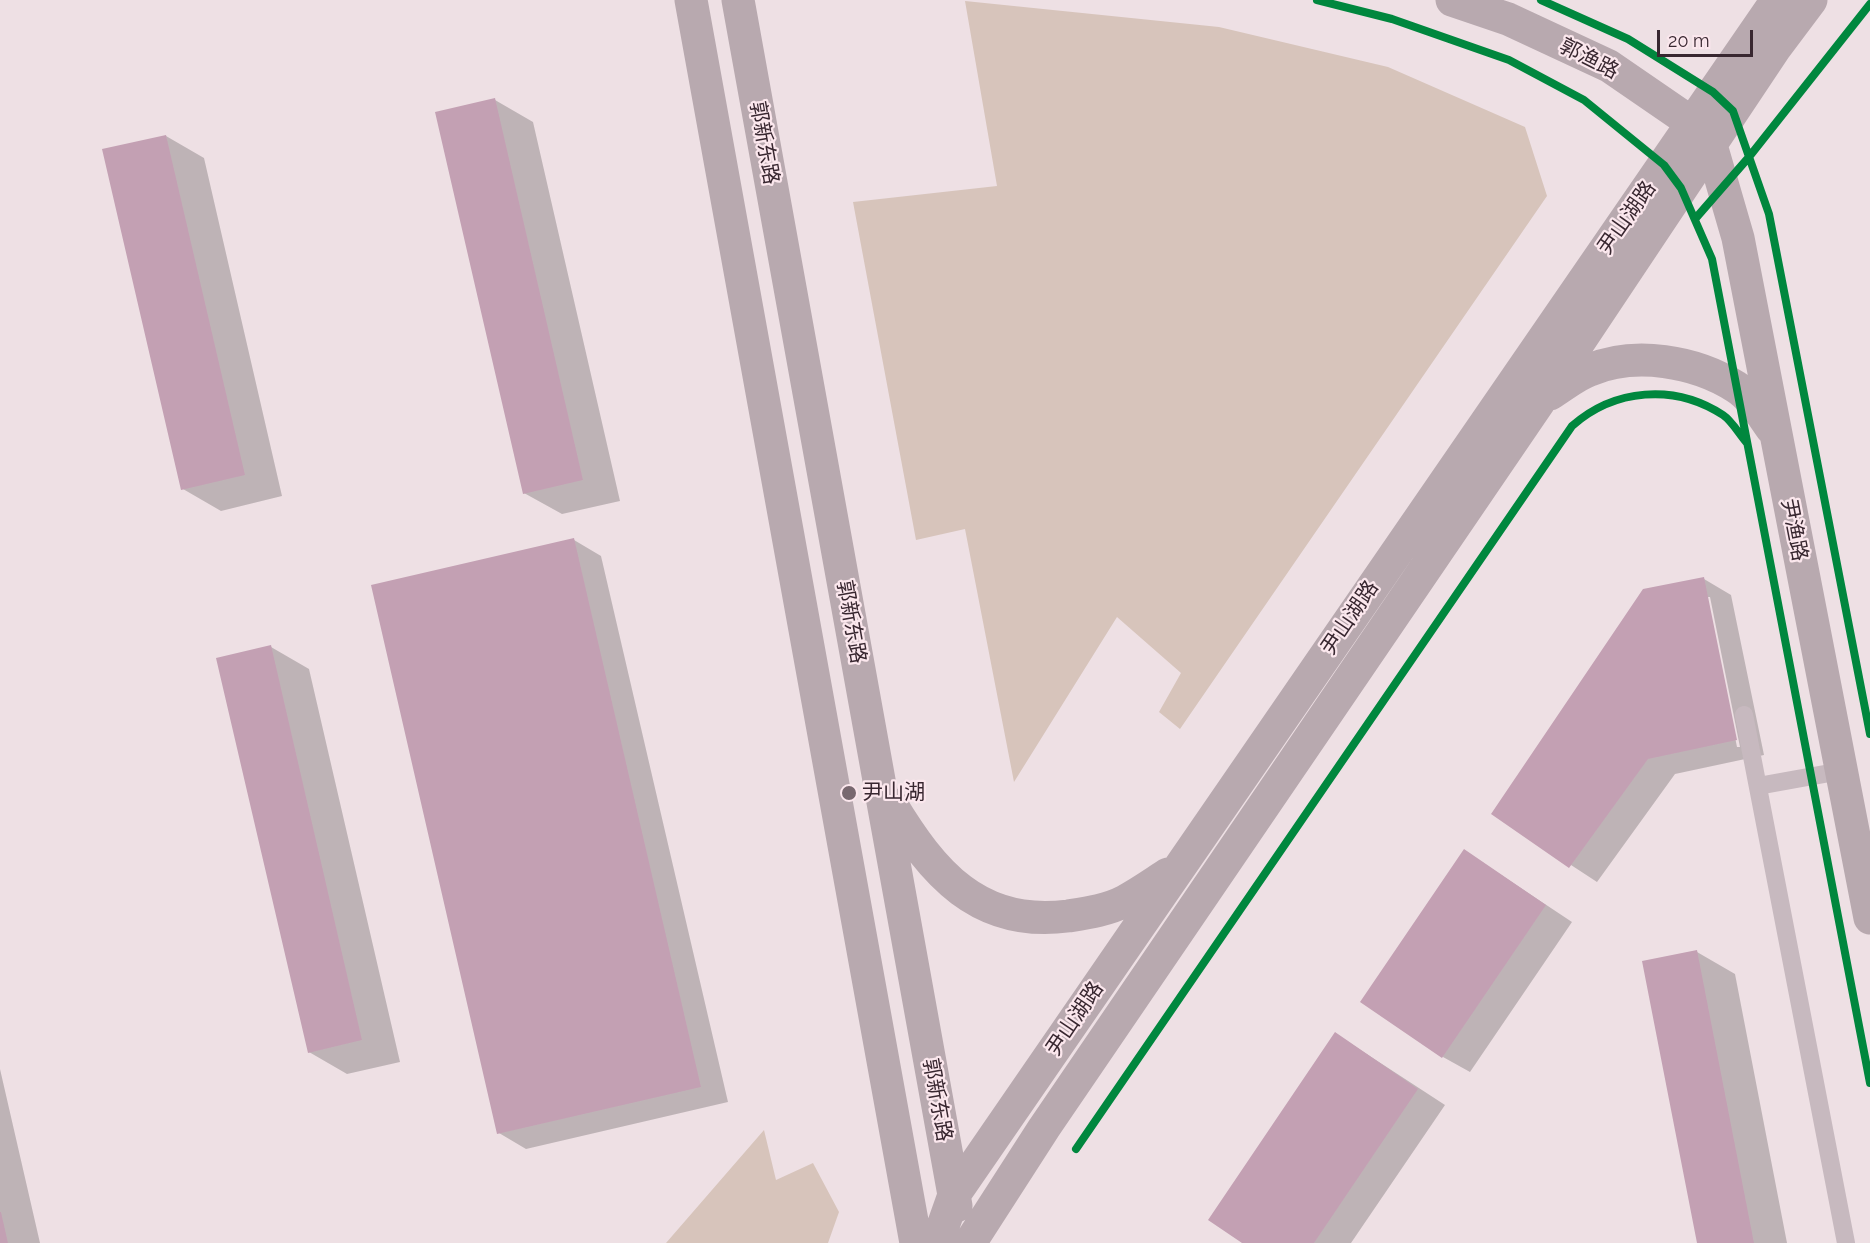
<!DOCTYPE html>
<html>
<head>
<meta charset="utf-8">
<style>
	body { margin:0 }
	#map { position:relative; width:1870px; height:1243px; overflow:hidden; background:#eee0e4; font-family:Raleway,sans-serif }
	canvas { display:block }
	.scale { position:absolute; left:1657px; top:30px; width:96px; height:27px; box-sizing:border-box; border:3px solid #382730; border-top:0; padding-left:8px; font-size:18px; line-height:21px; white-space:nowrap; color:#382730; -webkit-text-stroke:4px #fbe7ed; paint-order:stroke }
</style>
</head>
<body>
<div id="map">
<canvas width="1870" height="1243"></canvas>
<div class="scale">20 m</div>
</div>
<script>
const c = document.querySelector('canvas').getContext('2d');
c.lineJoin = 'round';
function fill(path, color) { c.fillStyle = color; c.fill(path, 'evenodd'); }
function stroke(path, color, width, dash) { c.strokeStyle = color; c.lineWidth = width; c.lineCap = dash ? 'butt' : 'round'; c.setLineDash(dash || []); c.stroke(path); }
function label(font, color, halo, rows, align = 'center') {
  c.font = font + ' Raleway,"Noto Sans SC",sans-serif'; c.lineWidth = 4.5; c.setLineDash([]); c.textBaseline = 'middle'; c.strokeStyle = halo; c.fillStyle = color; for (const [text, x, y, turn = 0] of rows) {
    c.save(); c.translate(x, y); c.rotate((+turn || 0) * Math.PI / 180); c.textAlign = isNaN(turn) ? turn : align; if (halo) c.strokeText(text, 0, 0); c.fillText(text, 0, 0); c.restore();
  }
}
fill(new Path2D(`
	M965,1L1219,27L1388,67L1525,127L1547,196L1180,729L1159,712L1181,673L1117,617L1014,782L965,529L916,540L853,202L997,186Z
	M764,1130L776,1180L813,1163L839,1212L828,1243H666Z`), '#d7c4bb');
fill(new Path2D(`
	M495,100L533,122L620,501L562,514L524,493Z
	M166,136L204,158L282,496L221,511L183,489Z
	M574,540L601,556L728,1102L526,1149L499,1133Z
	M1704,579L1731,595L1764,755L1675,774L1597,882L1493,814ZM1707,597H1710L1740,747H1737Z
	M271,647L309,669L400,1062L347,1074L309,1052Z
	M1465,851L1572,922L1470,1072L1443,1057Z
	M1697,952L1735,974L1787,1243H1699Z
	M1336,1034L1445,1105L1351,1243H1245Z
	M0,1069L40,1243H0Z`), '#0003');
fill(new Path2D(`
	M495,98L583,480L523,494L435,112Z
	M166,135L245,475L181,490L102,149Z
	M574,538L701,1087L497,1134L371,585Z
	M1704,577L1737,740L1648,759L1569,868L1491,814L1643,589Z
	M271,645L362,1040L308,1053L216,658Z
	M1464,849L1546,905L1442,1058L1360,1002Z
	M1697,950L1754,1243H1697L1642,961Z
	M1335,1032L1418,1089L1314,1243H1242L1208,1220Z
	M0,1212H1L8,1243H0Z`), '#c3a0b3');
stroke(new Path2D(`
	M1744,715L1846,1243
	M1758,786L1841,771`), '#c7b9bf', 18);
stroke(new Path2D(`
	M691,0L916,1243
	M738,0L956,1206
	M1452,0L1508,19L1609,66L1692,123L1711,145L1738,238L1870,918
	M1550,394C1563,386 1576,375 1590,370C1635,351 1695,361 1736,387C1751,396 1762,415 1772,429
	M891,804C932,872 978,928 1068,916C1087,913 1108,910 1125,901C1140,893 1154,883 1168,874
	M937,1243L954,1195L1777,0
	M970,1243L1044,1128L1539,402L1775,48L1811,0`), '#b8a9af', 33);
stroke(new Path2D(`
	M1317,0L1392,19L1509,60L1584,100L1664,165L1681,188L1712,259L1870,1083
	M1541,0L1628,39L1713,92L1733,111L1769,214L1870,734
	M1695,219L1749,157L1870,4
	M1076,1149L1572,426C1614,389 1674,383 1723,415C1732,421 1739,434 1747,443`), '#00873e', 8);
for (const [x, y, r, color] of [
	[849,793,8,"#78686f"]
]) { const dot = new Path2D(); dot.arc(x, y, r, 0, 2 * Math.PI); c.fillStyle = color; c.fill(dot); stroke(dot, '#fbe7ed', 2); }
label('21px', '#382730', '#fbe7ed', [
	["郭渔路",1589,59,27],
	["郭新东路",764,143,80],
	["尹山湖路",1627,218,-55],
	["尹渔路",1794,530,79],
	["尹山湖路",1350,618,-56],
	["郭新东路",851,622,80],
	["尹山湖路",1075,1019,-56],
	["郭新东路",937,1100,80]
]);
label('21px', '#382730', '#fbe7ed', [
	["尹山湖",862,793]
], 'left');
</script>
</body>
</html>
